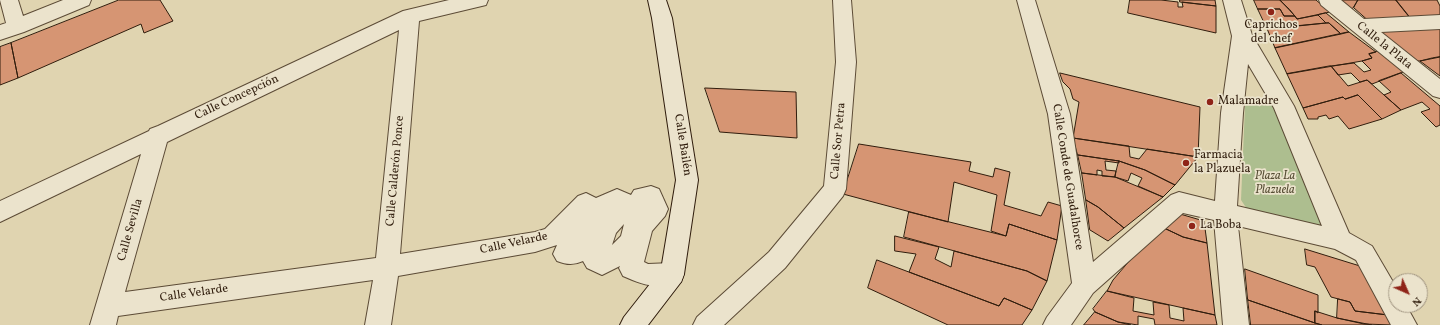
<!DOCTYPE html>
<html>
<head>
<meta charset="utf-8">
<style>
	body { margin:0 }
	#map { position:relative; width:1440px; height:325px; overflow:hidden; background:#e0d4b0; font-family:Vollkorn,serif }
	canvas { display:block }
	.north { position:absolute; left:1388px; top:273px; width:40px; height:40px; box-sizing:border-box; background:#ebe3cc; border:1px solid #a09480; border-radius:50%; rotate:135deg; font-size:11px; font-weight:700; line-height:16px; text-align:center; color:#301d0d }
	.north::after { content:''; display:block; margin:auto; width:14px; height:18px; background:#8f2418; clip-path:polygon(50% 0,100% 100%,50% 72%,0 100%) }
</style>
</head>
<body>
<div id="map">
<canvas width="1440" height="325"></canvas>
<div class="north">N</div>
</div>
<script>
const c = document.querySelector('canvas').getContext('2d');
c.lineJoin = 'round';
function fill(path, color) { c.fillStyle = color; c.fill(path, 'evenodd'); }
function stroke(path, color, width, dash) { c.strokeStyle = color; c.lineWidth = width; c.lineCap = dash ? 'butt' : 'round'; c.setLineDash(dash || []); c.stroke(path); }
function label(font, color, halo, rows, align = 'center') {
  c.font = font + ' Vollkorn,serif'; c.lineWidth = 3.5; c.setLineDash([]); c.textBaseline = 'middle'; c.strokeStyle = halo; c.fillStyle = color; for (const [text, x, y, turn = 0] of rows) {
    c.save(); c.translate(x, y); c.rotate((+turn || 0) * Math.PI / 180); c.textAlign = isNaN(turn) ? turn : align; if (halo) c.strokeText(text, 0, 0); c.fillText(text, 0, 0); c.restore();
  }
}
fill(new Path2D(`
	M1252,98L1264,99L1273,103L1326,222L1317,229L1247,209L1241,200L1245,106Z`), '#adbe8f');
const building = new Path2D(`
	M119,0H160L173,21L144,33L141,24L18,78L11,43Z
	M1130,0H1161L1178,2V7H1183L1182,2L1216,6V33L1128,13Z
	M1180,0H1215L1216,6L1180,2Z
	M1254,0H1280L1295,16H1284L1280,9H1258Z
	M1280,0H1316L1330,12L1297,19L1290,10Z
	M1338,0H1358L1351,11Z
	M1358,0H1396L1412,20L1371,23L1354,8Z
	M1396,0H1437L1440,6V19L1412,20Z
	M1258,9H1280L1284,16H1295L1297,19L1318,15L1326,23L1288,27V28L1266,26Z
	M1326,13L1349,32L1341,34L1329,23H1326L1318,15Z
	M1329,23L1341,34L1275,48L1266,26L1288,28V27Z
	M1440,28V57L1420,61H1414L1376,31Z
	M1349,32L1376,52L1369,54L1372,58L1362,61L1287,74L1275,48Z
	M11,43L18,78L0,85V47Z
	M1379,51L1406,71L1372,84L1367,80L1360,82L1351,73L1338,75L1331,66L1354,63L1364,72L1371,70L1362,61L1372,58L1369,54Z
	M1440,57V76L1420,61L1432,58Z
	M1331,66L1348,86L1367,80L1401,110L1382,119L1358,95L1345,99L1343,97L1303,108L1287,74Z
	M1060,73L1200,107L1198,157L1073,138L1079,102L1073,99L1070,89L1063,82Z
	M1401,73L1440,106V125L1436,127L1421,112L1430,109L1422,102L1401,110L1384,95L1391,92L1379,81Z
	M705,88L796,92L797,138L720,132Z
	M1358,95L1382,119L1349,129L1338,116L1329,119L1326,115L1318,117V119H1308L1303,108L1343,97L1345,99Z
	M1073,138L1129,146L1130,157L1139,159L1147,149L1198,157L1175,185L1145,170L1119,161L1078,155Z
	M859,144L971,162L969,171L993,177L995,168L1010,172L1004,205L1041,216L1048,202L1062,206L1057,240L1009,224L1006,236L991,231L997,195L954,182L948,222L843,194Z
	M1078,155L1119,161V163L1105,161L1106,170L1116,171L1115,177L1102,176V171L1097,170V175L1082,173Z
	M1119,161L1145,170L1175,185L1163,197L1138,186L1142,178L1131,173L1128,181L1115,177Z
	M1082,173L1115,177L1163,197L1124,228L1098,207L1086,200Z
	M1086,200L1098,207L1124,228L1108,241L1090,230Z
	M909,212L1006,236L1009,224L1057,240L1047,281L1027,271L904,237Z
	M1180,214L1204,221L1207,243L1183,237L1164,228Z
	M1164,228L1183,237L1207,243L1215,315L1107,291L1113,280L1137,252Z
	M895,236L939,247L935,259L951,267L954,251L1027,271L1047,281L1032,310L1004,298L999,306L909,272L916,254L895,251Z
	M1305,249L1360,266L1388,315L1355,311L1350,302L1331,297L1315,267L1307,265Z
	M877,260L999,306L1004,298L1032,310L1022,325H948L868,288Z
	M1245,269L1318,295V313L1315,311V323L1248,300Z
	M1107,291L1134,298L1133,311L1154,315L1153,302L1169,305L1170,318L1184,321L1183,308L1215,315L1217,325H1155L1154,319L1138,316V325L1118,322L1095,312L1093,309Z
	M1338,299L1350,302L1355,311L1388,315L1393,325L1364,324L1337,318Z
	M1248,300L1315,323L1322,325H1251Z
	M1315,311L1337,318L1372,325H1322L1315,323Z
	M1095,312L1118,322L1131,325H1084Z`);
fill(building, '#d69573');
stroke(building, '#301d0d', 1);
const street = new Path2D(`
	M0,0H18L23,16L63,0H91L89,5L24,32L0,40V25L6,23Z
	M449,0H488L486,5L419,21L400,254L535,232L545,229L578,196L586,193L596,198L617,189L631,195L634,190L651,186L659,189L668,209L665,216L652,231L644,262L648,264L672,263L681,266L684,274L681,282C658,290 643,285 623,276L619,268L620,266L602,275L587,268L583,261C574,265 567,265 557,261L553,254L557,245L535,252L398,276L391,325H365L373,280L118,316L116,325H90L141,154L0,222V201L149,131L150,129L158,126L403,11ZM399,30L376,258L125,292L167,142ZM624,224L621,236L612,245L616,233Z
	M833,0H851L856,62L846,189L843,196L785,268L724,325H693L697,317L769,252L824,186L836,62Z
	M1017,0H1035L1070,114L1093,262L1171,195L1179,192L1215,201L1221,113L1232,36L1223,0H1241L1252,35L1294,106L1349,233L1372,246L1396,287V305H1406L1417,325H1391L1356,260L1335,249L1238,226L1249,325H1223L1214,220L1183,213L1093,293L1071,325H1043L1047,317L1072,283L1048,114ZM1248,64L1274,108L1322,226L1237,206L1243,113Z
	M1319,0H1341L1364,19L1440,15V29L1381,32L1440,79V98L1433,96L1321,5Z`);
const secondary = new Path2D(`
	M648,0H666L672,18L698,180L684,274L681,282L648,325H620L624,317L661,270L676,180L652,18Z`);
stroke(street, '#5c4b36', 2);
stroke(secondary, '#301d0d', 2);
fill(street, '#ebe3cc');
fill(secondary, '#ebe3cc');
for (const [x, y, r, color] of [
	[1271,12,4,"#8f2418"],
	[1210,102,4,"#8f2418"],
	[1186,163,4,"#8f2418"],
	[1192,226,4,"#8f2418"]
]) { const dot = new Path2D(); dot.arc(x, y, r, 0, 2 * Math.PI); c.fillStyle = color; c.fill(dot); stroke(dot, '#ebe3cc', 1.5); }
label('12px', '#301d0d', '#ebe3cc', [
	["Caprichos",1271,26,"center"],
	["del chef",1271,40,"center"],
	["Malamadre",1218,102],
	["Farmacia",1194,156],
	["la Plazuela",1194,170],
	["La Boba",1200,226]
], 'left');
label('12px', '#301d0d', '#ebe3cc', [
	["Calle la Plata",1384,46,39],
	["Calle Concepción",237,98,-25],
	["Calle Sor Petra",839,141,-85],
	["Calle Bailén",682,145,81],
	["Calle Calderón Ponce",396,171,-85],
	["Calle Conde de Guadalhorce",1067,177,81],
	["Calle Sevilla",131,230,-74],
	["Calle Velarde",514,244,-12],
	["Calle Velarde",194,294,-8]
]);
label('italic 12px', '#564d34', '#ebe3cc', [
	["Plaza La",1275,177],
	["Plazuela",1275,191]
]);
</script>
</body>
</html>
